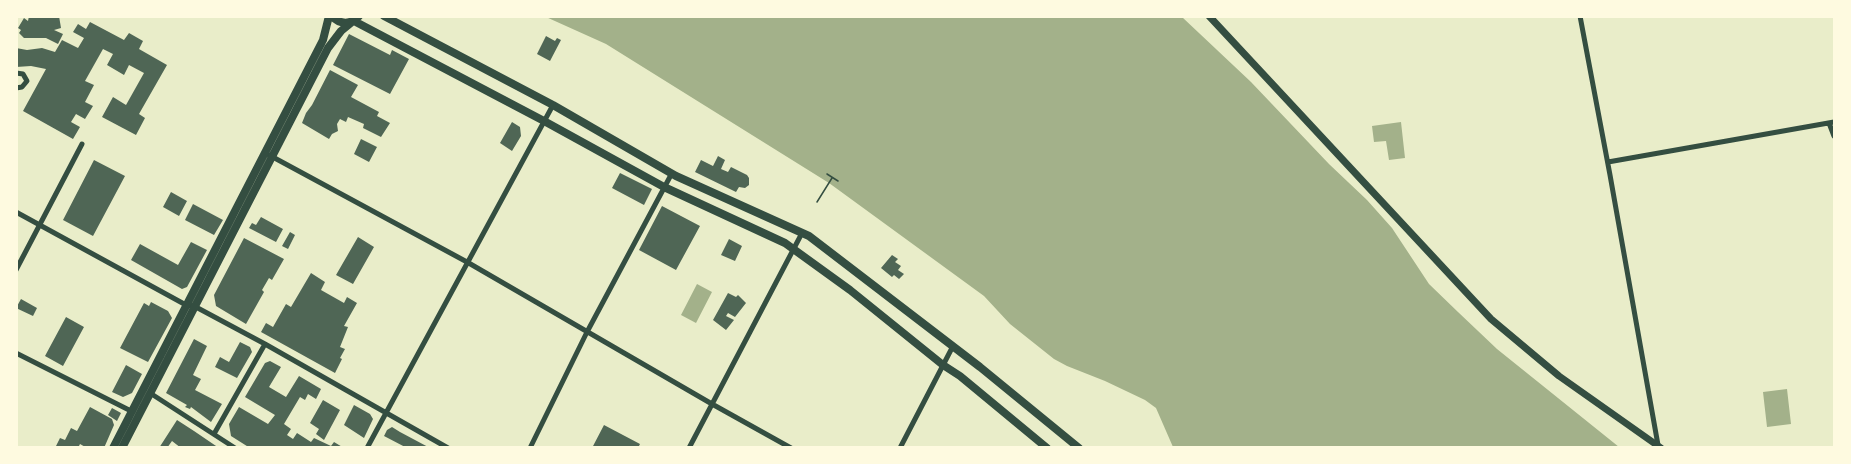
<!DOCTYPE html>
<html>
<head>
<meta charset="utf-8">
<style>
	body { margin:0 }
	#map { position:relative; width:1851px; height:464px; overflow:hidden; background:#e9edc9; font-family:Jost,sans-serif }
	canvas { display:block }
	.frame { position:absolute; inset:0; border:18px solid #fefae0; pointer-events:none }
</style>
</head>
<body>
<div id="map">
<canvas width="1851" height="464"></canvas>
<div class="frame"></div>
</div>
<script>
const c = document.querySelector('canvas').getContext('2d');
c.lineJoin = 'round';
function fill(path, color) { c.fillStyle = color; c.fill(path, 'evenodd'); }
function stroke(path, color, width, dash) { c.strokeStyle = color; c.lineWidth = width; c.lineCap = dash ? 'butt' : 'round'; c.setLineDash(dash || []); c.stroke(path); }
fill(new Path2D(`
	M546,17H1182L1251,82L1329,164L1367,200L1392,228L1429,284L1458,312L1497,349L1619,447H1173L1156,408L1145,400L1105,381L1067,366L1054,359L1010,324L984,296L829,183L606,44Z
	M1401,122L1405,158L1389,160L1386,141L1374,142L1372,126Z
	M697,284L712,292L696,323L681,315Z
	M1787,389L1791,424L1767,427L1763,392Z`), '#a3b18a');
fill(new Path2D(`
	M29,16H59L61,28L54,30L63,34L58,44L46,38H24L19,33L21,30L18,28L24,18L28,21Z
	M90,22L124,40L129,33L143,41L139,49L167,65L139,114L145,118L136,135L102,117L113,97L126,105L144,73L129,65L124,75L107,65L113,54L103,49L85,81L94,85L85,102L93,106L85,119L76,114L71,122L80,127L73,139L23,111L46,69L31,66L16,67V48L27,50L42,48L55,52L62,40L78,48L84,38L73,32L78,24L86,29Z
	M349,34L390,55L392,50L409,59L390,94L333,65Z
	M546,36L555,41L557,38L561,40L550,61L537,54Z
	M330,70L358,85L351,97L379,112L377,116L390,123L381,137L363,128L364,124L348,117L346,122L340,119L337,124L338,131L332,134L329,139L302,123L306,113L312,105Z
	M512,122L520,127L521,136L512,151L500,143Z
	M361,139L377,147L369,162L354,154Z
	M718,156L725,160L721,169L728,172L731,167L747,175L749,178V185L745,188L739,187L736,192L695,172L701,160L713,166Z
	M94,160L125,176L93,236L63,220Z
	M620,173L652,189L644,205L612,188Z
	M171,192L187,201L179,216L163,207Z
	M193,204L223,220L214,235L185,220Z
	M662,206L700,226L676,270L639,250Z
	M261,217L283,229L276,242L249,228L252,223L256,225Z
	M290,232L295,235L288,249L282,246Z
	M358,237L374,247L353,284L336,275Z
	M244,238L284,259L272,280L269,278L262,290L264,292L246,324L216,306L214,295Z
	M729,239L742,246L735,261L721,255Z
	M191,242L207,250L187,287L182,289L131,260L140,244L178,265Z
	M892,255L898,259L895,262L901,266L898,270L904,274L899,279L894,275L892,277L881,268Z
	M311,273L325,282L321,290L344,303L347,297L357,303L344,326L348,327L340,347L345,349L340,358L342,359L335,373L261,332L266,323L273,327L286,304L291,307Z
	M728,293L736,297L738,295L746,303L735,317L728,313L726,316L734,320L726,330L713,320Z
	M21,299L37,308L33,316L16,308Z
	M151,302L168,311L172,318L148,362L120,348L144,303L149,306Z
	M66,317L84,327L63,366L45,356Z
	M194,339L207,346L193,375L201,379L195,390L222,404L211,422L191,407L190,409L185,407L187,405L166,393Z
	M240,342L250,347L252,352L237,378L215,367L220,357L229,362Z
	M270,361L281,367L269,387L286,397L299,376L321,389L316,399L308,394L305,400L300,397L284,424L291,429L287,435L293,439L297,433L311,442L314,438L331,446L334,442L344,448H250L231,436L229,424L239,407L268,424L275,415L245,397L265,363Z
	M126,365L142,374L132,393L123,397L112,392Z
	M323,400L340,410L324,440L316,434L319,429L310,423Z
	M354,405L370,414L373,419L364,438L344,425Z
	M90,407L112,419L114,425L104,448H87L80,444L78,448H55L60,438L65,440L71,428L77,431Z
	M112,408L121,413L117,421L108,415Z
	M177,420L194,431L219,448H181L172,441L167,448H159Z
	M604,425L640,444L638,448H592Z
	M392,427L400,432L430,448H407L384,436L387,430Z`), '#4f6655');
stroke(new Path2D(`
	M827,174L838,181
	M817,202L832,178`), '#344e41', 1.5);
stroke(new Path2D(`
	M1580,16L1610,175L1658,445
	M16,73L23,74L27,81L22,87L16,88
	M1829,123L1834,136
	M269,155L467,262L712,404L791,448
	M1608,162L1834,122
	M16,212L186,305L194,306L265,344L448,448
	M16,270L82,144
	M16,353L133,412
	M150,393L235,448
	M214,434L265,344
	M367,448L553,105
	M530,448L587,332L672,173
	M689,448L802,233
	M900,448L953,346`), '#344e41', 5);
stroke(new Path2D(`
	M1209,16L1491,319L1559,376L1661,448`), '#344e41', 7);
stroke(new Path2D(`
	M332,16C340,25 351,25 359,16
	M384,16L553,105L676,176L809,236L980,367L1079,448
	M354,21L544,121L664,187L785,243L850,290L943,365L960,376L1047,448
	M113,448L323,40L329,16
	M122,448L328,48L341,31L352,22`), '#344e41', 8);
</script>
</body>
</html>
